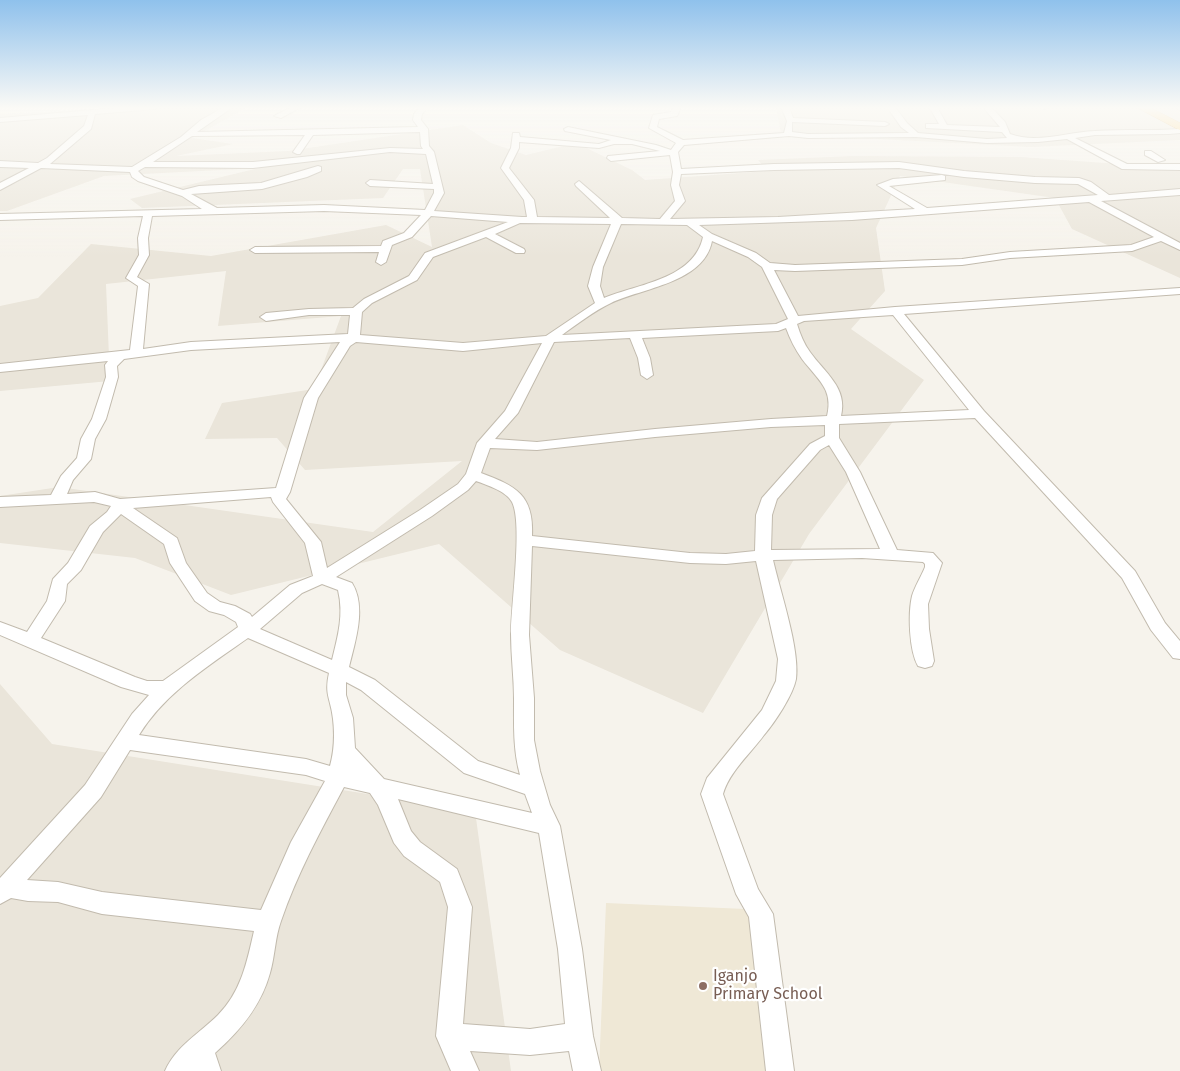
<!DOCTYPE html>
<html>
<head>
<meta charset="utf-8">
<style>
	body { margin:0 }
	canvas { display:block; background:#f6f3ec }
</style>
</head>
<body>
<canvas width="1180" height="1071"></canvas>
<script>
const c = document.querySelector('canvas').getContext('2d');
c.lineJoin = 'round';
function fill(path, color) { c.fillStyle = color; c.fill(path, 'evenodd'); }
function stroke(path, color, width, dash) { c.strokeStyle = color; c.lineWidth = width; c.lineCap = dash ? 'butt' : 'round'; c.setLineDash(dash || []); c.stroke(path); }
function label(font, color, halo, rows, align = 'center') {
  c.font = font + ' "Fira Sans",sans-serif'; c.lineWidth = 4.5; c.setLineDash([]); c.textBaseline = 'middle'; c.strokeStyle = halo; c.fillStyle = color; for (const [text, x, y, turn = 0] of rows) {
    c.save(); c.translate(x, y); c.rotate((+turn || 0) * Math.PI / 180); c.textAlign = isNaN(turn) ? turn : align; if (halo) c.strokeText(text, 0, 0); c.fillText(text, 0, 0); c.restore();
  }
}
fill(new Path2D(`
	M138,107H248L192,138L233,144L176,156L288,151L463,125L491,143L526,155L576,143L632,170L645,180L768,171L758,160L854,156L1021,157L1105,163L1180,165V278L1072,229L1055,198L900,176L876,228L885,291L851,329L924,380L809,534L703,713L560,650L439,544L231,595L135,558L0,543V496L59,487L373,532L462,461L305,470L277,438L205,439L222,403L314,389L341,316L218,326L226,271L106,284L110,381L0,391V306L38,298L91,244L211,256L386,225L432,247L420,169H403L383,198L142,208L130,199L259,168L104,176L7,211H0V114Z
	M776,107H1180V140L1031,147L781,134Z
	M0,684L52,744L475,811L511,1071H0Z`), '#eae5da');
fill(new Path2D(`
	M606,903L769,910L784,1071H599Z`), '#efe8d6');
const minor = new Path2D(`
	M128,107H159L155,109L95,114L91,129L50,164L132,167L181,137L201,120L224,107H233L197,132L418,127L413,120L414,114L420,107H428L422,114L421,120L428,129L429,146L434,152L444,193L434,211L522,217H527L524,200L501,168L511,148L513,133H519L520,137L599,144L611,140L565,131L564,129L568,127L656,145L671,150L676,143L649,128L653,115L671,112L673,107H681L677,116L659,119L657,127L683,140L784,133L787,121L781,107H789L793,118L885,122L889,124L885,126L792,122V132L808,134L909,133L901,127L887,107H895L907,123L918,133L987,139L1007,138L1002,132L926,128V124H939L930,108L937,107L947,125L1000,127L983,107H991L1005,122L1010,134C1037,144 1067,132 1095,131C1123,129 1152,131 1180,129V133L1169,134L1095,135L1075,138L1127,164H1180V170L1122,169L1067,139L1038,142L987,143L916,137L808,138L789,136L684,145L678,152L681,169L774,164L899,162L964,171L1035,177L1079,178L1091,182L1109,195L1180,189V195L1101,201L1180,243V250L1161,241L1132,251L1010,258L962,265L795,271L774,270L798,316L895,307L1180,288V294L904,314L984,411L1135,571L1165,623L1180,641V659L1173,658L1151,630L1122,578L975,418L839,424V438L860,472L897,550L933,553L942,563L928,604L929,629L934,661L932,666L925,668L918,666C909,650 908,613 912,596C915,586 921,577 925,567V564L923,562L862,558L773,560C780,591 800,649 796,679C793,695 775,722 764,735C751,753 729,772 723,794L758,889L773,914L794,1071H766L749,917L736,894L701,794L707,778L762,710L776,681L778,659L756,561L726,564L690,563L532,546L529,635L534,698V740L540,771L550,805L560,826L582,949L593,1036L601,1071H573L569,1051L530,1055L470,1051L479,1071H451L436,1036L448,907L440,882L404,856L394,843L378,805L370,793L344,787C321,830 297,874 281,921C275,937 275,956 270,973C261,1006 240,1031 215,1053L221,1071H165C176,1046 199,1034 218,1015C241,992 247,962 254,931L102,914L58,902L28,901L11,898L0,904V878L85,785L132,714L149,695L121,687L0,635V622L27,632L47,601L53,579L68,563L90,526L107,512L111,506L94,502L0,507V497L51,495L61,476L77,458L81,439L92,419L106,377L105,365L108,361L0,372V364L130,350L138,286L126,278L139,255L138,238L143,216L0,220V214L202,209L182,196L138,181L132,177L130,172L41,168L0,190V183L29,168L0,167V161L38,163L47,158L84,126L88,115L0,122V118ZM420,132L421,146L423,149L390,148L253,162H153L192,136L305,135L293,152L297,154H300L313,135ZM519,142L599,148L614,144H632L660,151L608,156L607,158L611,161L670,155L673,172L671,185L675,201L660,219L622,218L579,181L575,184L576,186L610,218L537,217L534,200L509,168L519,148ZM390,152L426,154L433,184L370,180L366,183L370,186L434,189V193L425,210L324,205L217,208L191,194L262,189L307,177L321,171V167L318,166L261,183L199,186L183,190L144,177L138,171L145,167L253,168ZM899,168L964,177L1035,183L1078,184L1098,195L927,208L889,186L945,180V176L942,175L893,179L877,185L915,209L778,217L670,219L685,201L679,185L681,174L774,170ZM1089,202L1154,237L1131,245L1010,252L962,259L795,265L770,263L756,253L712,234L699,225L852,220ZM324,211L421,215L404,233L383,241L381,246L255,247L250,250L255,253L379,252L376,262L381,265L386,262L392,245L412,237L431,216L508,222L425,253L409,276L364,299L353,308L309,309L266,313L260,317L266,321L309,315H350L348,334L191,342L143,349L149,284L137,277L149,255L148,238L152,216ZM520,223L611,224L593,267L588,286L595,303L546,336L463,343L360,335L362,312L372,303L417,280L433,257L486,237L516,253H524L525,251L524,249L495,234ZM621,224L687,225L703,237C694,279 638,284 604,298L600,286L603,267ZM712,241L748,257L762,267L788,319L776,324L562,335C577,324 594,311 611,303C642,288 704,283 712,241ZM893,315L969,410L841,416C848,388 825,373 810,352C804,344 800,334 797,324L804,321ZM786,328C790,339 795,349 802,359C817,379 834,389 827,416L771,419L655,429L537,442L495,439L518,413L554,342L630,338L638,358L641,375L647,379L653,375L650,358L642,338L778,331ZM340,342L304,398L276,488L120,499L95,492L67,494L73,480L91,459L95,439L106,419L118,377L117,366L124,359L191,350ZM356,342L463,351L542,343L505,411L477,443L466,474L458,484L420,510L327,568L321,542L286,499L290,492L318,398L350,346ZM825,425V436L810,444L762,498L756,515L755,551L726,554L690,553L532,536C534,495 516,486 481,473L490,448L537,450L655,437L771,427ZM829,445L846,472L880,549L771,550L772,515L777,499L820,450ZM476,481C487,485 506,491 512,502C523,523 511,606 511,634C511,656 514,678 514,699C514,725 513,750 520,775L478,761L375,680L349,667C355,642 367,607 352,583L336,577L432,516L468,490ZM271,497L273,502L305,543L313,576L290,585L252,617L250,614L235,606L220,602L207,593L186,563L177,538L133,508ZM121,514L164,544L170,563L195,601L209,611L224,615L236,622L238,627L163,681H147L135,677L41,638L65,601L67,584L81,570L103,532ZM322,584L338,590C344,614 338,636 332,660L260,629L302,593ZM248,638L329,673C324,695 331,699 333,719C335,736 334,751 330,766L306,759L139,735C165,693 208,666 248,638ZM346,682L361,690L464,773L525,794L532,813L384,779L355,748L353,718L346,695ZM130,750L306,775L325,781L291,842L261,910L102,892L58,882L27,880L101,797ZM398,799L539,833L558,949L565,1024L530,1029L463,1024L472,907L457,869L420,842L411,831Z
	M291,107H301L281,118L274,116Z
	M1039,107H1048L1044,109Z
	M1175,107H1180V110Z
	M1145,151H1151L1165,160L1158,162L1145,155Z`);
const highway = new Path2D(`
	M1136,107H1149L1180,123V130Z`);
stroke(minor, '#c2bbae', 2);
stroke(highway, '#e0a43c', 1);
fill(minor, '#fff');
fill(highway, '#ffcf6e');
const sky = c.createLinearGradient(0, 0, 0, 257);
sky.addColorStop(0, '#8fc1ec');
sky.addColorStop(0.42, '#fbfaf6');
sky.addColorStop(1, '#fbfaf600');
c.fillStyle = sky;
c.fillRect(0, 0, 1180, 257);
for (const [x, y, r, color] of [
	[703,986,5,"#8d6e63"]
]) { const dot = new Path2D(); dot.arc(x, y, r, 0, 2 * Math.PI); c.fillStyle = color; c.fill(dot); stroke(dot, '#fff', 2); }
label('16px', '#785e54', '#fff', [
	["Iganjo",713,977],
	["Primary School",713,995]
], 'left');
</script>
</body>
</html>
